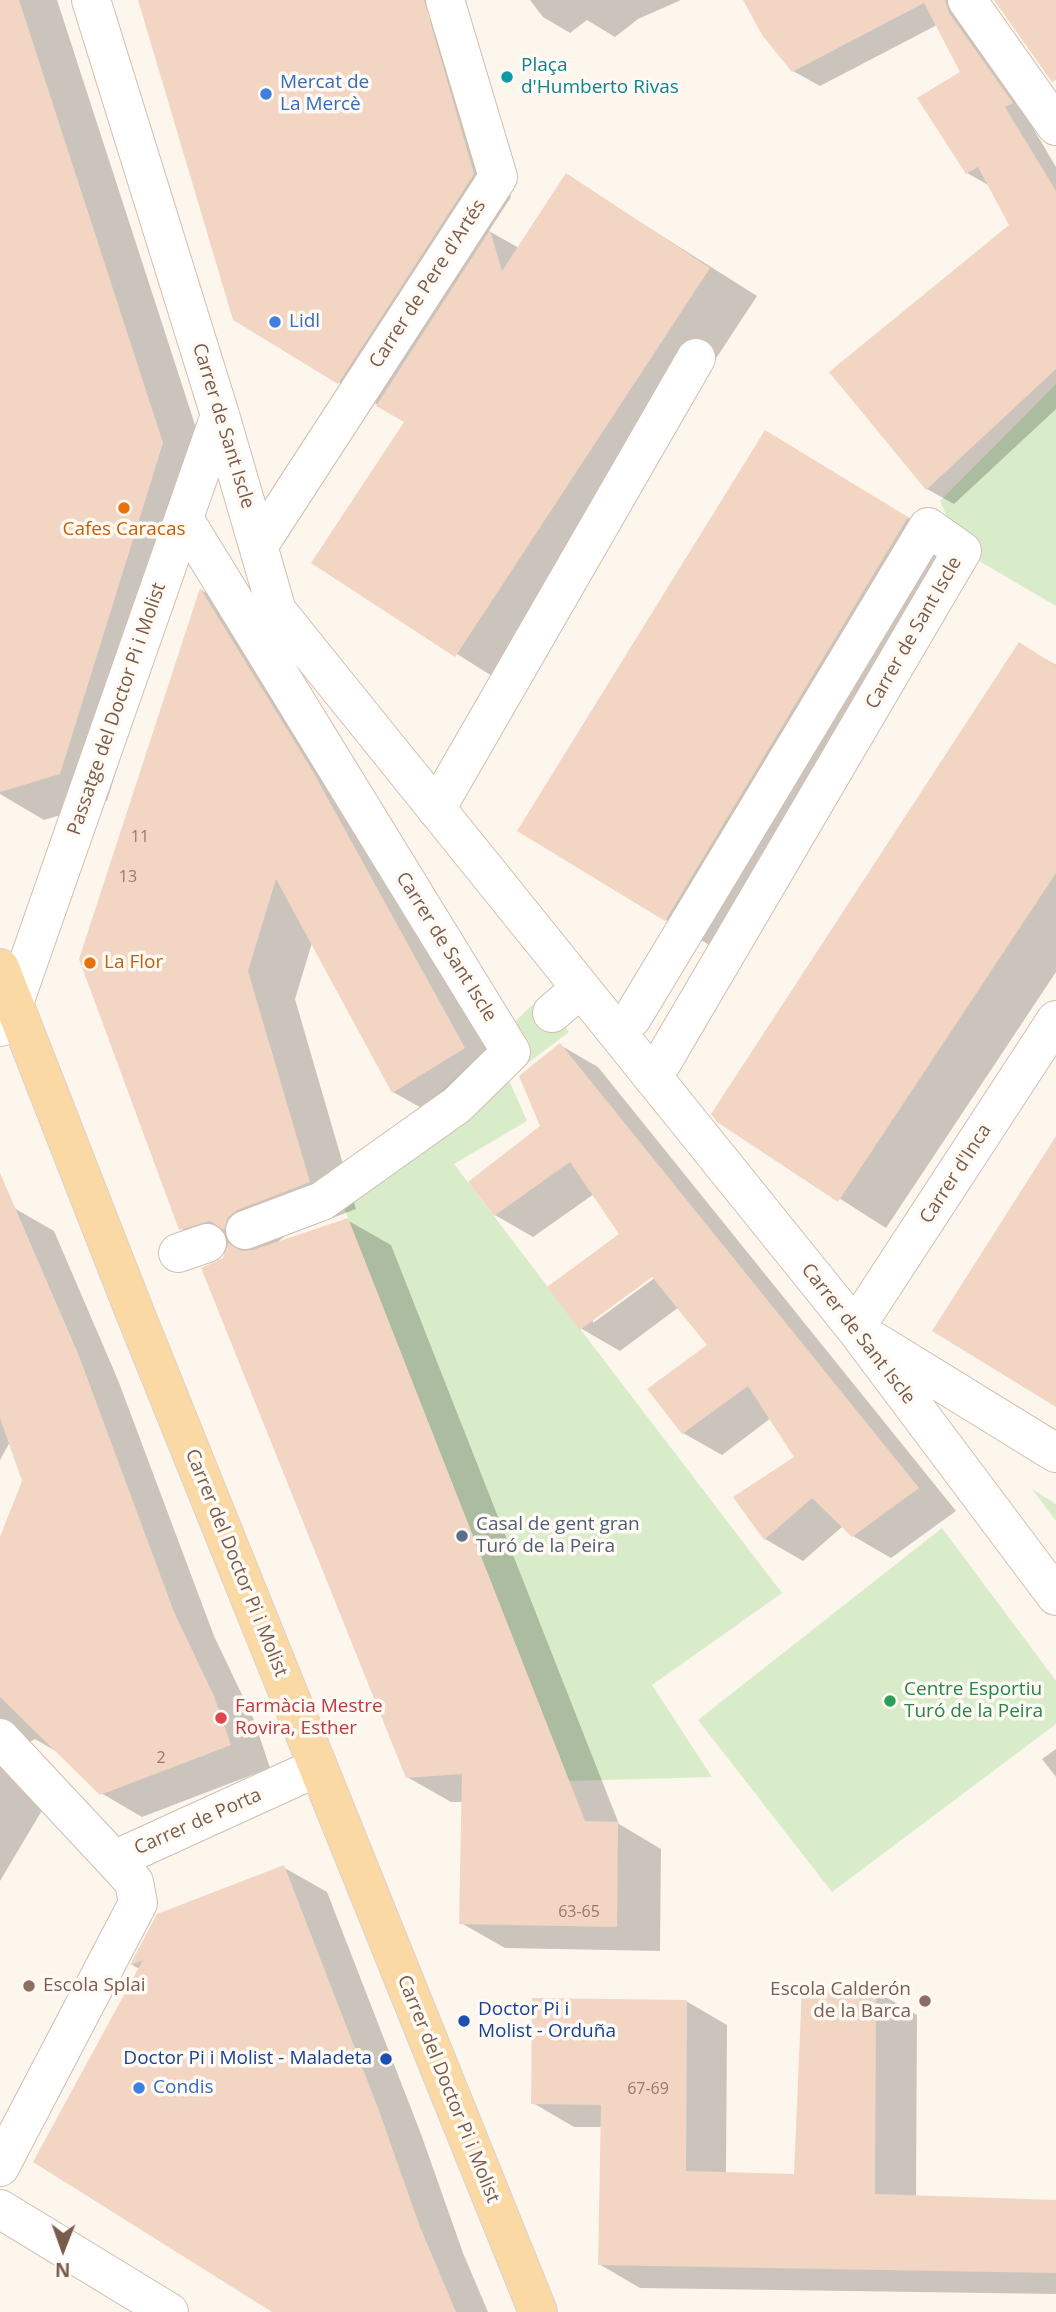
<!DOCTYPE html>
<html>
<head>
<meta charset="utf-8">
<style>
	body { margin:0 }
	#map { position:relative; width:1056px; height:2312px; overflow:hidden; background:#fdf6ec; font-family:"Open Sans",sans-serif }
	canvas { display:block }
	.north { position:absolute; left:28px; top:2214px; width:70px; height:70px; -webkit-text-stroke:5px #fffaf3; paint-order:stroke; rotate:181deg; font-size:19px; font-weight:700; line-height:28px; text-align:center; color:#7a5c4d }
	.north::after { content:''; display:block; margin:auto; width:24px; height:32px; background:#7a5c4d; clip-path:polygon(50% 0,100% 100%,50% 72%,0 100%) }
</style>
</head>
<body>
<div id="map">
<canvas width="1056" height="2312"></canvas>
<div class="north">N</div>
</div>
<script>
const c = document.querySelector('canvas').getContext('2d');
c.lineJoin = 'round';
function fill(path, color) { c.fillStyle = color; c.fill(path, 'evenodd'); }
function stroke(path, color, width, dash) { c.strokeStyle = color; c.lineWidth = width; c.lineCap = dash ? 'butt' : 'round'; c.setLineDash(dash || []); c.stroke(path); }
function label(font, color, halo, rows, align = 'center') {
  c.font = font + ' "Open Sans",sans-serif'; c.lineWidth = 7; c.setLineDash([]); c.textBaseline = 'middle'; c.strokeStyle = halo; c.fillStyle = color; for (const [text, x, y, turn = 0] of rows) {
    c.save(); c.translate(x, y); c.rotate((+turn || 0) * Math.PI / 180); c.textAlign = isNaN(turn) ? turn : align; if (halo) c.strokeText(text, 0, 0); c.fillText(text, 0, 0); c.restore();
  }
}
fill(new Path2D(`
	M1056,384V606L962,551L940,501Z
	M544,994L569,1032L508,1078L527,1121L454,1164L782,1593L652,1685L712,1777L569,1781L337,1190Z
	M1032,1489L1056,1504V1521Z
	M942,1528L1056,1681V1724L832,1892L698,1720Z`), '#d8ecc9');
fill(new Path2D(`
	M0,0H57L210,471L107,801L44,820L0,794Z
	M140,0H439L410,29L427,18L465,40L511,197L489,231L519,248L567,176L757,296L503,683L313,563L406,421L338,382Z
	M530,0H681L638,19L615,37L587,20L570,33L543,17Z
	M745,0H979L1030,123L1056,167V409L954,504L927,489L1011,226L990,186L967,173L962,73L937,25L820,86L793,71Z
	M766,432L955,546L713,947L666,920Z
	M201,590L248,617L512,1075L441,1119L393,1092L312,943L295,999L356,1209L285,1236L275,1244L347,1220L391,1245L619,1824L661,1849L660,1951L505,1948L461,1923L463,1802H451L407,1777L224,1259L226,1255L180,1228L80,959Z
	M1019,644L1056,665V972L886,1228L718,1121Z
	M560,1045L598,1067L956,1511L891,1558L853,1536L843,1526L803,1561L765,1539L796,1458L771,1418L722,1455L683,1433L650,1389L710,1345L679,1307L620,1351L582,1329L621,1235L594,1194L533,1237L495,1215L542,1127ZM658,1271L660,1274L593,1323V1319Z
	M14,1208L54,1231L118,1380L214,1636L254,1720L270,1768L142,1817L101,1793L59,1753L35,1739L26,1744L47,1802L0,1881V1542L24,1481L10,1442L0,1460V1215Z
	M1056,1749V1777L1042,1759Z
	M283,1867L327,1892L421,2134L463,2253L488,2312H276L140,1969L132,1965L158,1915Z
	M875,1991L917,2015L916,2197L1056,2201V2294L640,2288L599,2264L603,2127H574L533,2103L686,2001L727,2025L726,2174L795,2176Z`), '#0003');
fill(new Path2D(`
	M0,0H19L163,443L60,774L0,792Z
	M138,0H424L474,174L338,384L233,320Z
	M743,0H945L949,13L1013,103L1005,107L1056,191V369L926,490L829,372L1009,225L978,167L966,174L917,98L960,72L924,3L792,72L762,35Z
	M994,0H1056V80L1052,82Z
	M566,173L710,268L455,657L311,563L404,422L376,406L490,230L502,271Z
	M765,430L908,517L665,921L517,831Z
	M200,588L312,770L465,1048L392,1093L276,879L248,971L310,1182L237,1210L228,1217L224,1230L210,1221L179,1230L79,959Z
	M1019,642L1056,666V873L838,1202L717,1122L711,1114Z
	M560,1043L919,1488L852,1537L812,1498L764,1540L733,1497L794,1457L748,1386L682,1434L647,1389L707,1345L652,1277L580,1330L547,1287L619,1234L570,1162L494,1216L468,1182L540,1126L519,1076Z
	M1056,1136V1407L932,1331Z
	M0,1173L79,1356L174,1612L214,1696L231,1745L100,1795L0,1697V1537L22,1481L0,1418Z
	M348,1218L585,1821L618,1822L617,1927L459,1924L462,1774L406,1778L201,1268L223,1258L228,1243L241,1251L253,1250Z
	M284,1865L378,2108L420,2227L456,2312H272L33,2162L143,1960L130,1965L157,1914Z
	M802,1987L876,1990L875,2194L1056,2200V2273L598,2265L601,2105L531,2104L532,1998L687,2000L686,2171L794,2174Z`), '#f3d5c3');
const minor = new Path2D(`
	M91,0L220,415L277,611L855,1328L1056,1596
	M967,0L1056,126
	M184,519L511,1052L457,1105L322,1201L245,1230
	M259,545L498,177L445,0
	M436,809L696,358
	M552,1013L581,988
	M632,1018L928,527L962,551L653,1078
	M0,1027L14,1003L220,415
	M178,1253L207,1243
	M855,1328L1056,1020
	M874,1341L1056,1453
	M0,1738L114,1860L318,1767
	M0,2167L138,1903L134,1882L114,1860
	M0,2209L169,2312`);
const major = new Path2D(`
	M0,968L133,1308L538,2312`);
stroke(minor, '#d1beb0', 40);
stroke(major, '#dad1cd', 40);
stroke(minor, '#fff', 38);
stroke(major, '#fbd9a5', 38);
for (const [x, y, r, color] of [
	[507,77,7,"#0f9aa8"],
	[266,94,7,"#3f7fe0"],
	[275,322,7,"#3f7fe0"],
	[124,508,7,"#e8710a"],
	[90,963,7,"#e8710a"],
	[462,1536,7,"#5c6f8a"],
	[890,1701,7,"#2e9e5b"],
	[221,1718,7,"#e0444e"],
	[29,1986,7,"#8d6e63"],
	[925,2001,7,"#8d6e63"],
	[464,2021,7,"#1a4fb4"],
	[386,2059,7,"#1a4fb4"],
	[139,2088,7,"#3f7fe0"]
]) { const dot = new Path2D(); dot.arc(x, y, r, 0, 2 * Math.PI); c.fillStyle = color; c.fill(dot); stroke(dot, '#fffaf3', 2.5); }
label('16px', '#987a6a', null, [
	["11",140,837],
	["13",128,877],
	["2",161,1758],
	["63-65",579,1912],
	["67-69",648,2089]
]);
label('19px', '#0d838f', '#fffaf3', [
	["Plaça",521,66],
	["d'Humberto Rivas",521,88]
], 'left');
label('19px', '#366cbe', '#fffaf3', [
	["Mercat de",280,83],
	["La Mercè",280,105],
	["Lidl",289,322],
	["Condis",153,2088]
], 'left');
label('19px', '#7a5c4d', '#fffaf3', [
	["Carrer de Pere d'Artés",428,284,-57],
	["Carrer de Sant Iscle",223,426,73],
	["Carrer de Sant Iscle",914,633,-60],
	["Passatge del Doctor Pi i Molist",117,709,-71],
	["Carrer de Sant Iscle",446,947,58],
	["Carrer d'Inca",956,1174,-57],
	["Carrer de Sant Iscle",858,1334,52],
	["Carrer del Doctor Pi i Molist",236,1563,68],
	["Carrer de Porta",198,1822,-24],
	["Carrer del Doctor Pi i Molist",448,2089,68]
]);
label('19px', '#c56008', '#fffaf3', [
	["Cafes Caracas",124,530],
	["La Flor",104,963,"left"]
]);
label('19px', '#4e5e75', '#fffaf3', [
	["Casal de gent gran",476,1525],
	["Turó de la Peira",476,1547]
], 'left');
label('19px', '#27864d', '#fffaf3', [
	["Centre Esportiu",904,1690],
	["Turó de la Peira",904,1712]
], 'left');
label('19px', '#be3a42', '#fffaf3', [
	["Farmàcia Mestre",235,1707],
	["Rovira, Esther",235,1729]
], 'left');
label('19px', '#785e54', '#fffaf3', [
	["Escola Splai",43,1986],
	["Escola Calderón",911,1990,"right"],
	["de la Barca",911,2012,"right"]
], 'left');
label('19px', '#164399', '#fffaf3', [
	["Doctor Pi i",478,2010],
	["Molist - Orduña",478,2032],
	["Doctor Pi i Molist - Maladeta",372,2059,"right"]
], 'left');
</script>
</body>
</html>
